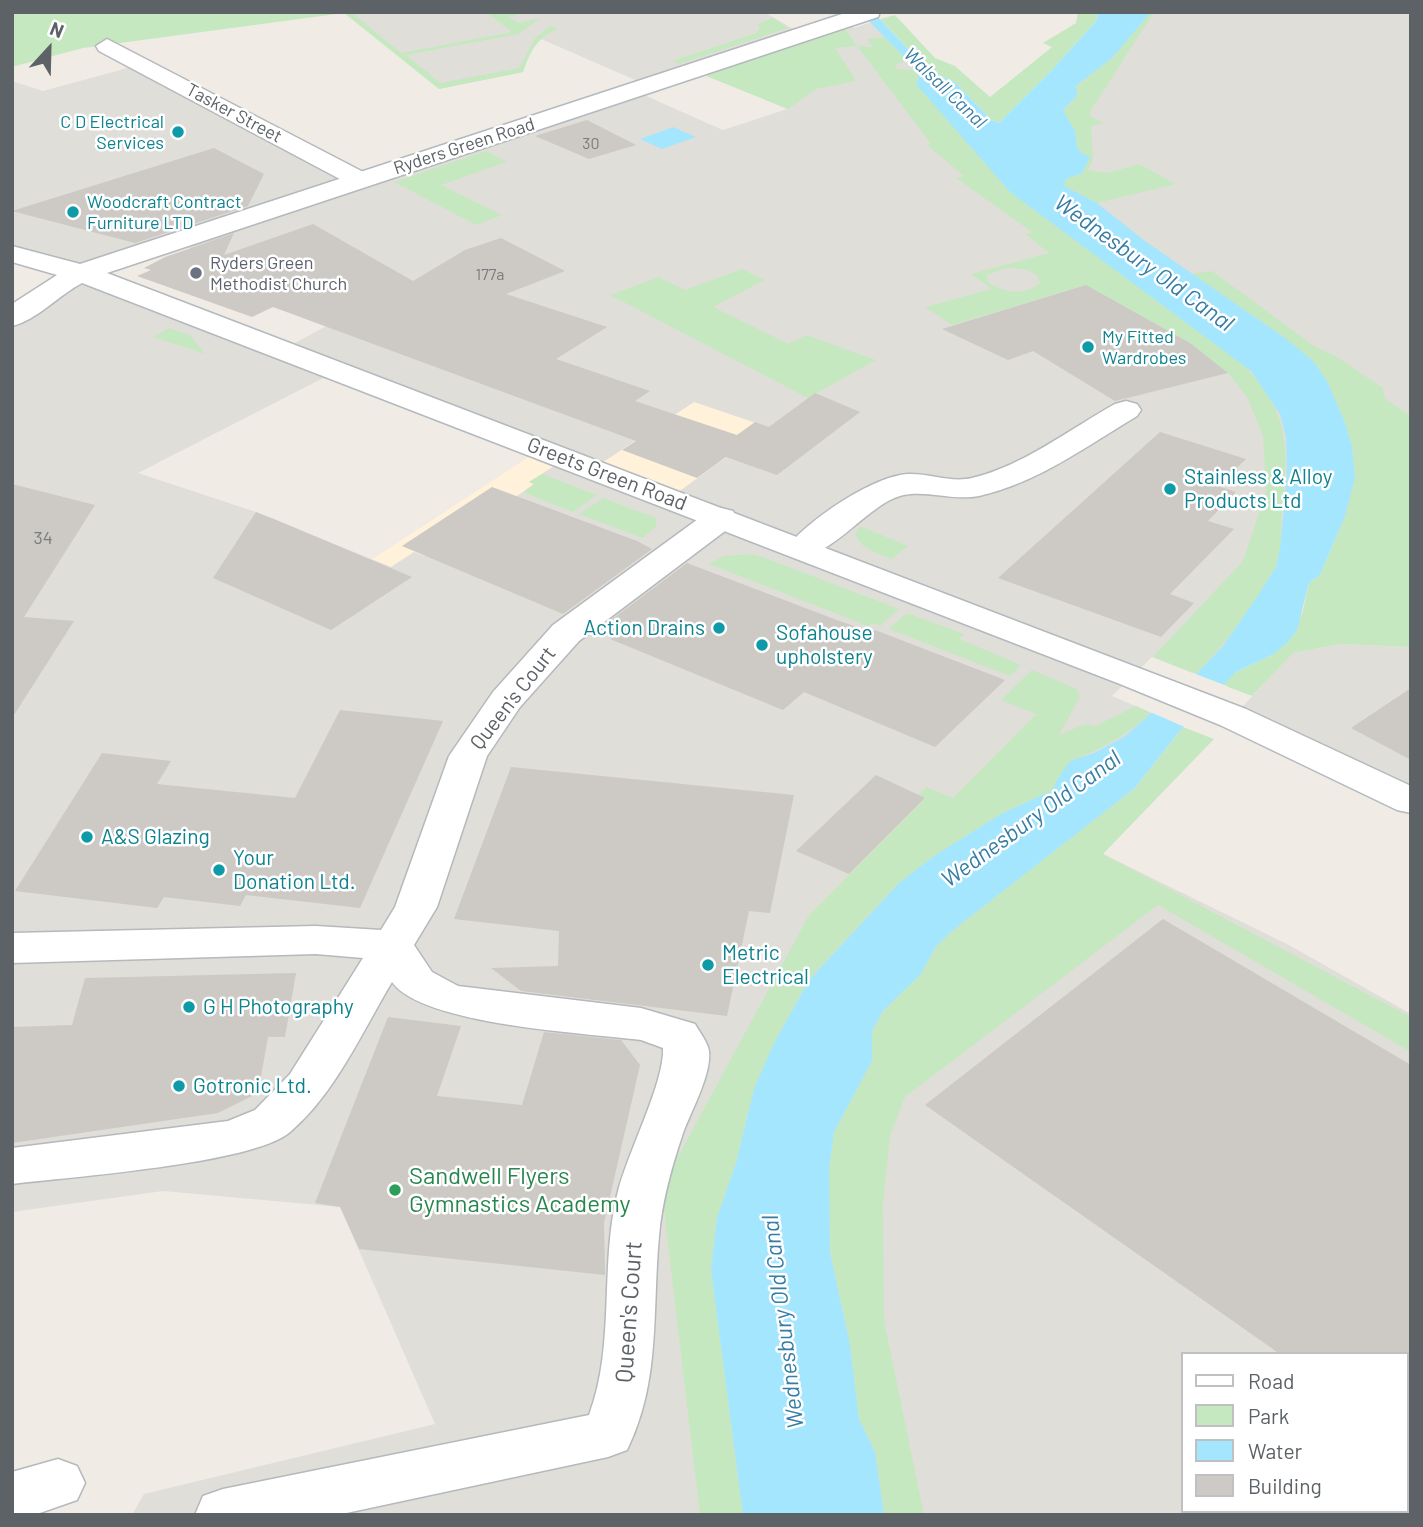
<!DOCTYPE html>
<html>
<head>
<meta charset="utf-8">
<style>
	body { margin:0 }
	#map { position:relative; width:1423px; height:1527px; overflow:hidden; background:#f0ece5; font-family:Barlow,sans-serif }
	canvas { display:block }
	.frame { position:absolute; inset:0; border:14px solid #5c6266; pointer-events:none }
	.legend { position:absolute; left:1181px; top:1352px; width:228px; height:161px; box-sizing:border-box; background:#fff; border:2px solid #bec0c2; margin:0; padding:9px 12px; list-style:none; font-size:21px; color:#5c6266 }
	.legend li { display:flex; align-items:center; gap:14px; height:35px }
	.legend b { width:35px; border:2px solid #bec0c2 }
	.north { position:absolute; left:14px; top:14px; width:70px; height:70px; -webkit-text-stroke:5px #fff; paint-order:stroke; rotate:22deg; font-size:19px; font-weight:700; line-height:28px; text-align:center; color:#5c6266 }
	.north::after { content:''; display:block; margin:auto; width:24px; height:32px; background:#5c6266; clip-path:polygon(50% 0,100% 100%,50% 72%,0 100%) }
</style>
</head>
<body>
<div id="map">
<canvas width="1423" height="1527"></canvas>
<div class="frame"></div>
<ul class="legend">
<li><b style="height:9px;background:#fff"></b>Road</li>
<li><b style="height:19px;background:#c6e8c0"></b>Park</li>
<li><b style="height:19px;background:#a5e6ff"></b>Water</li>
<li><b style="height:19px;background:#cdc9c4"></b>Building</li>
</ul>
<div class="north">N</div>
</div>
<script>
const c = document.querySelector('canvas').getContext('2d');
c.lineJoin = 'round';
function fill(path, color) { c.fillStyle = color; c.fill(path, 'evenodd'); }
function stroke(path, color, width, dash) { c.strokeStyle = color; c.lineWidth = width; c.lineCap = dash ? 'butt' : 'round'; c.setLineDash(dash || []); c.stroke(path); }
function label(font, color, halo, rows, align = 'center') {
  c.font = font + ' Barlow,sans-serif'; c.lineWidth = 5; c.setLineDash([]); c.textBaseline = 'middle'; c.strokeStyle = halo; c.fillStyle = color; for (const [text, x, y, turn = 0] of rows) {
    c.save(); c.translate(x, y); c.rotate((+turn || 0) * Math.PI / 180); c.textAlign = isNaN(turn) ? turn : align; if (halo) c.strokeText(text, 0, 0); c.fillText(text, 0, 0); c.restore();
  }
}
fill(new Path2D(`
	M694,402L769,427L670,498L593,469Z
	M541,449L566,459L523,492L425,556L414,552L391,568L371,560Z`), '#fff1da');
fill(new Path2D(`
	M344,12H764L802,34L847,20L854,28L875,21L1022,163L1122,12H1411V453L1205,678L1152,657L1112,696L1164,718L1103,854L1289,945L1411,1014V1515H132L144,1494L435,1424L340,1207L163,1191L12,1212V318L80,273L12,254V81L43,91L142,64L361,180L635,91L723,130L787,109L696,70L649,86L541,39L529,53L523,72L439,89ZM176,241L194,250L369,303L280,351L82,272ZM335,372L565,459L529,482L534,484L523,492L425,556L414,552L391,567L256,512L138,473ZM694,402L768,427L670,498L594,468ZM1183,1354H1407V1511H1183Z
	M1341,644L1411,647V801L1233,717L1292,653Z`), '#e0ded9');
fill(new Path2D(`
	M12,12H351L401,53L512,32L486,12H527L508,17L519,23L540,18L519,34L406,55L440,83L519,68L536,37L551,26L559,29C538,35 530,52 523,72L439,89L344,13L83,48L12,67Z
	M1078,12H1098L1097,20L1053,69L999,123L991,120L955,82L930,72L880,19L895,15L935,58L955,66L990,97L1052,47L1043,43L1076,23Z
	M1151,12H1154L1090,112V116L1103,123L1091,126L1093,159L1088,170L1107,173L1139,164L1176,184L1097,203L1063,186L1066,179L1082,173L1090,158L1078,150L1075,131L1063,111L1073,101L1076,87L1112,58Z
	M773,18L788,28L679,64L672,61L756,33L760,29L757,24Z
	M837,28L845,29L857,46L873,47L867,39L886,37L907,60L897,64L896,69L917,70L920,73L917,84L1010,192L1236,358C1289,406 1290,446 1282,513C1280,531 1283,550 1276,567C1264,596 1219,651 1196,674L1153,657L1243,561L1266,492L1263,436L1247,397L1228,373L1190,343L1086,285L952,325L925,307L992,289L971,274L1049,253L1025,234L1032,232L956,178L964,176L927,145L931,144L857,46L835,48L856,81L816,89L788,109L706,76ZM1006,268L1024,269L1037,275L1040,283C1026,296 1002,293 988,282L987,275Z
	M486,151L507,162L441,185L502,215L476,225L394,182Z
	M742,269L765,280L713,307L789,344L806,335L876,360L808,398L610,295L659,277L685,290Z
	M1212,271L1314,346L1337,357L1383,388L1385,399L1411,416V647L1341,644L1293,653L1252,696L1223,685L1236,672L1272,655L1302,614L1309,583L1320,575L1345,516L1355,477L1352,446L1344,420L1327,381L1285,338L1191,274Z
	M169,328L190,335L205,354L153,337Z
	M542,474L597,495L573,512L523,492L534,484L529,482Z
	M603,498L656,518V527L642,538L579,514Z
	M860,526L908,546L892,559C878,554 861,549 855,534Z
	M750,554L760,556L899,609L880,626L872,623L868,626L709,564L724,556Z
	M907,613L964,634L959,639L1021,665L1010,676L889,629Z
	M1032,670L1077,689L1080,697L1059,735L1085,724L1095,726L1136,706L1151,713C1126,735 1102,750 1070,761L1053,790L1001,814L934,856L899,883L809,979L773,1045L754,1089L736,1163L717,1218L711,1270L743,1515H700L664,1210L667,1177L809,915L925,799L918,795L926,787L953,798L1036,714L1001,700Z
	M1183,727L1214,739L1103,854L1411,1017V1052L1158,905L905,1097L890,1136L883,1203L884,1320L924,1515H884L875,1452L859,1419L850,1345L830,1251L829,1169L834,1132L872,1061V1031L883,1011L921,974L935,948L952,931L1135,788Z`), '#c6e8c0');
fill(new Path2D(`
	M860,12H873L930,72L955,82L991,120L999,123L1053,69L1097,20L1098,12H1151L1112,58L1076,86L1077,96L1063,110L1075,131L1078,150L1090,158L1082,173L1066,179L1064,186L1097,203L1145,241L1285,338L1313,361L1327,381L1344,420L1352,446L1355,478L1345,516L1320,575L1309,583L1297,630L1287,643L1272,655L1236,672L1179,732L1135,788L952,931L935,948L921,974L883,1011L872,1031V1061L834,1132L829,1169L830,1252L850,1345L859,1419L875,1452L884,1515H743L711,1270L717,1218L736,1163L754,1089L773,1045L809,980L899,883L934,856L1001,814L1053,790L1056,781L1070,761L1094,753L1124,737L1196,674L1223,646L1257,597L1276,567L1280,549L1287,476L1286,438L1280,414L1251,371L1010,192L916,84L920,73Z
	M673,127L696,137L662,149L640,139Z`), '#a5e6ff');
fill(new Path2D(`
	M1193,673L1227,686L1187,728L1148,711Z`), '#f0ece5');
fill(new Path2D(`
	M587,120L636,145L589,159L535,136Z
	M214,148L264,174L248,206L135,243L12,211Z
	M313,224L413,281L465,250L501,238L565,271L506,294L607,327L556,359L650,391L635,401L737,435L755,422L769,427L815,393L860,412L777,475L726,457L697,478L622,450L636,441L273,307L252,317L137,276L151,270L144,268L165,257L234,233L224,255Z
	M1086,285L1190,343L1228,373L1115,401L1033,351L1008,360L942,329Z
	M1160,432L1246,459L1218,486L1236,492L1208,521L1234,529L1170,594L1194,603L1161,637L998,578Z
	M12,484L95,505L24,617L74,621L12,718Z
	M492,487L637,541L652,549L563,614L402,546Z
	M256,512L274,519L412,577L331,630L213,578Z
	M687,563L842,622L872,632L875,630L1005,680L935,747L804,692L783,710L610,639L614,636L599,629Z
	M1411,688V760L1351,728Z
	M340,710L443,721L360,908L246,895L240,906L164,897L157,908L15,891L102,753L171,761L157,784L295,798Z
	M511,767L794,795L770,913L749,911L727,1016L521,991L491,968L558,966L559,931L454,919Z
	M876,775L925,798L849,874L796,851Z
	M1163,919L1411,1065V1354H1280L925,1105Z
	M296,973L285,1037H268L258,1093L218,1113L12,1143V1027L72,1025L85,978Z
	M388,1017L461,1026L437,1096L522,1105L544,1032L621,1040L640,1065L604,1223L605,1275L359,1249L340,1207L315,1203Z`), '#cdc9c4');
const street = new Path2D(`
	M107,39L369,175L373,180L369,185H351L99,51L96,46Z
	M1126,401L1137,404L1141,410L1137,416C1087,446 1037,483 979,496C949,502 917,485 890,500C860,515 823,564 791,556L786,549C806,521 873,476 908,474C929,473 951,483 972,478C1023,466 1070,429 1115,404Z
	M721,508L733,511L737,518L733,525L579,641L520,707L487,756L437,907L414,945L432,972L458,986L641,1008L695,1024C699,1031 705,1039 708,1047C715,1068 691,1111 683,1133C672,1166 662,1200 659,1236C652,1311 661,1381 627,1450L608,1457L337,1515H195L203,1496L223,1489L589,1415C616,1344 599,1264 618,1191C628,1152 665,1081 663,1048L641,1040C586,1033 422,1025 392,982C362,1032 335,1094 290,1132C253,1164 68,1177 12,1184V1148L228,1121L255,1110L290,1074L363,958L316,954L12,963V933L316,926L381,930L395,907L449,756L493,692L553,625L709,511Z
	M58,1459L77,1466L85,1483L77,1500L34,1515H12V1472Z`);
const secondary = new Path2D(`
	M848,12H880L878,17L107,273L1246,709L1411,786V813L1397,810L1220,725L1120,684L82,283C59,295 37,320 12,326V304L57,275L12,262V246L80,264Z`);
stroke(street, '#b5b9bc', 3);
stroke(secondary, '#b3b9bd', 3);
fill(street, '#fff');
fill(secondary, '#fff');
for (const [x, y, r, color] of [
	[178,132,7,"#0f9aa8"],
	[73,212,7,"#0f9aa8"],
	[196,273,7,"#6b7280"],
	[1088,347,7,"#0f9aa8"],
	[1170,489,7,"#0f9aa8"],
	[719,628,7,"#0f9aa8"],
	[762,645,7,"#0f9aa8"],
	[87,837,7,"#0f9aa8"],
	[219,870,7,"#0f9aa8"],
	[708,965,7,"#0f9aa8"],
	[189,1007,7,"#0f9aa8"],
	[179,1086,7,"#0f9aa8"],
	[395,1190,7,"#2e9e5b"]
]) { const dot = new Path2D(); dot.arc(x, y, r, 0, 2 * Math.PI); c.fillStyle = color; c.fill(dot); stroke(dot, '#fff', 2.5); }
label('16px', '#787c7e', null, [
	["30",591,144],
	["177a",490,275]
]);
label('18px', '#5c6266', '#fff', [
	["Tasker Street",234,113,28],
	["Ryders Green Road",464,146,-18]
]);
label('18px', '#0d838f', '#fff', [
	["C D Electrical",164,122,"right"],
	["Services",164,143,"right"],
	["Woodcraft Contract",87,202],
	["Furniture LTD",87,223],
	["My Fitted",1102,337],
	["Wardrobes",1102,358]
], 'left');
label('18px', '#5b616d', '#fff', [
	["Ryders Green",210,263],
	["Methodist Church",210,284]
], 'left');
label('18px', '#787c7e', null, [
	["34",43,538]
]);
label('italic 19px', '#377da4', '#fff', [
	["Walsall Canal",945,88,44]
]);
label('21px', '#5c6266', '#fff', [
	["Greets Green Road",607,474,21],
	["Queen's Court",513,698,-52]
]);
label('21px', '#0d838f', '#fff', [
	["Stainless & Alloy",1184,477],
	["Products Ltd",1184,501],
	["Action Drains",705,628,"right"],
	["Sofahouse",776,633],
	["upholstery",776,657],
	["A&S Glazing",101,837],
	["Your",233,858],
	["Donation Ltd.",233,882],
	["Metric",722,953],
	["Electrical",722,977],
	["G H Photography",203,1007],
	["Gotronic Ltd.",193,1086]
], 'left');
label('italic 23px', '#377da4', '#fff', [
	["Wednesbury Old Canal",1144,263,36],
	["Wednesbury Old Canal",1031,819,-36],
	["Wednesbury Old Canal",783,1322,-97]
]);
label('24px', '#27864d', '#fff', [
	["Sandwell Flyers",409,1176],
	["Gymnastics Academy",409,1204]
], 'left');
label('24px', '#5c6266', '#fff', [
	["Queen's Court",629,1312,-86]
]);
</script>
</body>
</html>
